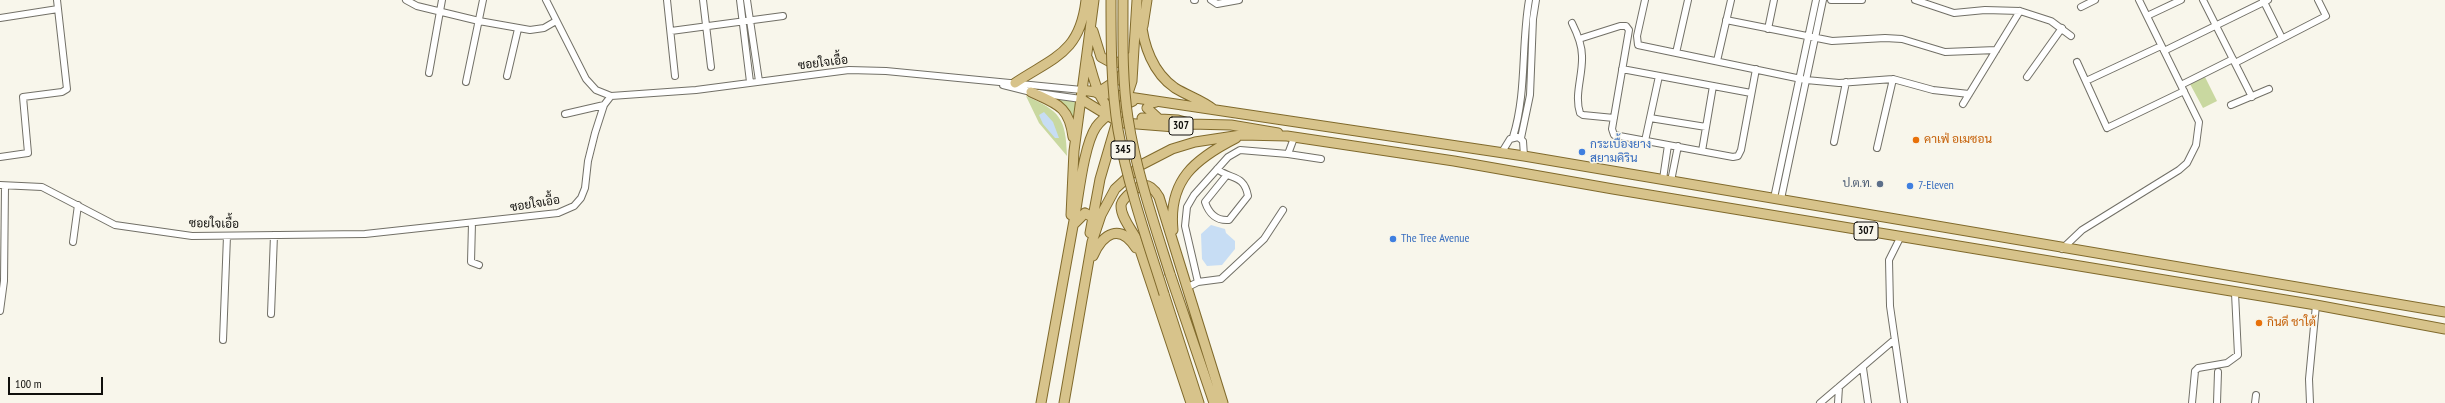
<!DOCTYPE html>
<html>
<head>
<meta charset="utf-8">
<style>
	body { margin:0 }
	#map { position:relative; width:2445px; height:403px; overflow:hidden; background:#f8f6eb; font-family:"PT Sans Narrow",sans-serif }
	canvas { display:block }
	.scale { position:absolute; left:8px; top:377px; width:95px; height:18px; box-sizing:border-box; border:2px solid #100f0c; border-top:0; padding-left:5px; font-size:12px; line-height:14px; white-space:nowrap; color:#100f0c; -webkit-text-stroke:3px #f8f6eb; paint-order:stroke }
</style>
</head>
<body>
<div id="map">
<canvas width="2445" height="403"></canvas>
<div class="scale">100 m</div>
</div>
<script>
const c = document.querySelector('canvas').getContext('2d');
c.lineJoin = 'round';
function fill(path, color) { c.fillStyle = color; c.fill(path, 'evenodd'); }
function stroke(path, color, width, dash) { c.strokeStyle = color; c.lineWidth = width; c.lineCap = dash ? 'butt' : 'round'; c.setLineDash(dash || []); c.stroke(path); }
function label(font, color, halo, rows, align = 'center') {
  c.font = font + ' "PT Sans Narrow",Sarabun,sans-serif'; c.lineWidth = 3; c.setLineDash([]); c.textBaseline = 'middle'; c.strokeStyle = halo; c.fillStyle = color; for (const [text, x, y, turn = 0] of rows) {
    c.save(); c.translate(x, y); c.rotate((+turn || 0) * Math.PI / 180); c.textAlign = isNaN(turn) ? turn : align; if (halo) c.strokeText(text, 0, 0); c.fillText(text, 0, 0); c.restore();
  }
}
fill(new Path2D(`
	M2205,77L2217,101L2203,108L2190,84Z
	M1048,95L1079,101L1073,139L1069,116Z
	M1026,96C1060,111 1066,118 1067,156L1039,123Z`), '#c9d8a0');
fill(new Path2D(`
	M1044,112L1053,122L1059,138H1055L1043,124L1039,115Z
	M1211,225L1225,229L1226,233L1235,241V249L1222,265L1207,266L1202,259L1201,234Z`), '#c7ddf4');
const street = new Path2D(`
	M406,0L417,6L479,21L530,30L544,28L556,21
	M546,0L586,79L596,90L611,96
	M667,0L675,76
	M703,0L711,67
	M740,0L750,82
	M747,0L759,81
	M1194,0H1195
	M1211,0L1217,4L1239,0
	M1645,0L1637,36L1638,45L1806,80L1839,83L1893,79L1933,90L1969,94
	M1831,0H1862
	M1915,0L1954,13L1985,10L2020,11L2051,21L2071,36
	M2203,0L2252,97
	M2263,0L2282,38
	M2081,7L2095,0
	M2147,16L2181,0
	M0,18L58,9
	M1726,20L1832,41L1885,38L1902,39L1945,52L1996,50
	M1572,23C1577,33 1582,44 1582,56C1583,75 1574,95 1580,113L1583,115L1614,118
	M1768,29L1774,0
	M671,31L783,16
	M1579,39L1620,26H1626L1629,30L1612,129L1614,135L1733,157L1738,156L1741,150L1756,69
	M2164,51L2268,0
	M1676,53L1688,0
	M1717,61L1731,0
	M2077,62L2107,128L2184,91
	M2235,63L2326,16L2318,0
	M1622,69L1751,93
	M429,73L442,0
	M507,76L518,29
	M2027,77L2062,28
	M2086,81L2161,46
	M466,82L483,0
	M1003,85L1031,92L1081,99
	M2181,85L2233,59
	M1963,104L2020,11
	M2231,105L2269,89
	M565,114L604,105
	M1650,118L1706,127
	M1513,137C1527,92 1521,46 1529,0
	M1521,138L1530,95L1533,19L1536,0
	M1645,141L1659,76
	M1834,142L1846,82
	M1877,148L1893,79
	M1702,151L1713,86
	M1502,152L1510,139L1518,137L1523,141L1524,156
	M1288,154L1321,159
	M0,157L28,153L23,97L62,92L67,89L57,0
	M1217,169C1231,180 1244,174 1248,196L1229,220C1217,221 1209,214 1205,202L1226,176
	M1663,179L1668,145
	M1671,181L1678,146
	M0,185L42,187L115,225L192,236L365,234L558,213L574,206L581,198L585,188L588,161L595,133L604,105L611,96L696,90L849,70L886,71L1082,90
	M1774,198L1816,0
	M1781,199L1823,0
	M472,223L471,262L479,265
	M1901,236L1889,260L1890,306L1904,403
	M73,242L78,205
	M2062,249L2082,230L2179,170L2187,163L2196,145L2199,122L2139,0
	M1198,282L1185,226L1187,207L1194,195L1228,157L1240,150L1288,154L1294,138
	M1188,287L1198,282L1221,279L1264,239L1283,210
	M0,311L4,281L5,186
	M271,314L274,235
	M223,340L227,236
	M1863,368L1868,403
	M1820,403L1894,340
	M1838,403L1839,387
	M2192,403L2195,371L2198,368L2227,363L2238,355L2235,293
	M2217,403L2218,372
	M2255,403L2256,395
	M2310,403L2309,379L2316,305`);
const primary = new Path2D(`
	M1141,19C1143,45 1153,73 1175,88C1188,96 1202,100 1213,109
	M1143,26L1147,0
	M1093,31L1101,57L1112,63L1127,61L1129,58
	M1088,59C1094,78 1098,105 1118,115
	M1015,83C1054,57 1080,53 1086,0
	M1082,90L1524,156L2445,312
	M1031,92C1057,104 1069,106 1073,137
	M1097,93L1117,80L1127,69
	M1081,99L1117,121L1124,123L1175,127L1190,124L1231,125L1278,133
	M1125,102L1132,81L1137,0
	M1156,102L1151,103L1147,108L1159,119
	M1142,118L1178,120L1189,123
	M1071,215L1074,151L1094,0
	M1074,224L1085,213L1092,217
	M1173,230C1168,180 1195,159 1236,138
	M1090,233L1100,179L1117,121
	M1093,256C1103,233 1120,223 1136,248
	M1170,274L1214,403
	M1164,294L1199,403
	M1041,403C1052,340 1064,278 1075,215C1079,193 1084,145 1096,127C1104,116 1120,106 1133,101
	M1064,403L1092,242L1101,215L1115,189L1141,165L1172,149L1195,142L1241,135L1287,136L1454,161L1613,189L2316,305L2445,329
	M1191,403L1136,238C1131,229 1121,217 1121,206C1121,202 1124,199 1127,196C1140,183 1149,180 1159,197L1223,403`);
stroke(street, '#727067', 8);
stroke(primary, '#806a2c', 11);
stroke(street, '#fff', 6);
stroke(primary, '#d7c38b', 9);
const primaryBridge = new Path2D(`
	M1111,0C1111,44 1111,87 1118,130C1128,186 1147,240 1164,294
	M1123,0C1123,39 1122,79 1128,118C1136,171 1154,223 1170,274`);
stroke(primaryBridge, '#806a2c', 11, []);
stroke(primaryBridge, '#d7c38b', 9);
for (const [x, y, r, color] of [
	[1916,140,4,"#e8710a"],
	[1582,152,4,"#3f7fe0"],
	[1880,184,4,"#5c6f8a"],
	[1910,186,4,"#3f7fe0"],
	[1393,239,4,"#3f7fe0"],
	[2259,323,4,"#e8710a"]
]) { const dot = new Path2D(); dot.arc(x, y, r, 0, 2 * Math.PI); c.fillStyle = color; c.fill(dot); stroke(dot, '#f8f6eb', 1.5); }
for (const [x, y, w] of [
	[1181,126,24],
	[1123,150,24],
	[1866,231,24]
]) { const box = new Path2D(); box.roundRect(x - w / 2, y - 9, w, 18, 3); c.fillStyle = '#f8f6eb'; c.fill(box); stroke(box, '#100f0c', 1); }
label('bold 11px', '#100f0c', null, [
	["307",1181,126],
	["345",1123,150],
	["307",1866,231]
]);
label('12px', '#100f0c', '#f8f6eb', [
	["ซอยใจเอื้อ",823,63,-7],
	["ซอยใจเอื้อ",535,204,-9],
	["ซอยใจเอื้อ",214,224,1]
]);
label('12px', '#c56008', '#f8f6eb', [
	["คาเฟ่ อเมซอน",1924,140],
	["กินดี ชาใต้",2267,323]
], 'left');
label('12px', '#366cbe', '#f8f6eb', [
	["กระเบื้องยาง",1590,145],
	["สยามคิริน",1590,159],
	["7-Eleven",1918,186],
	["The Tree Avenue",1401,239]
], 'left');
label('12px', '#4e5e75', '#f8f6eb', [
	["ป.ต.ท.",1872,184]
], 'right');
</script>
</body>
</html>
